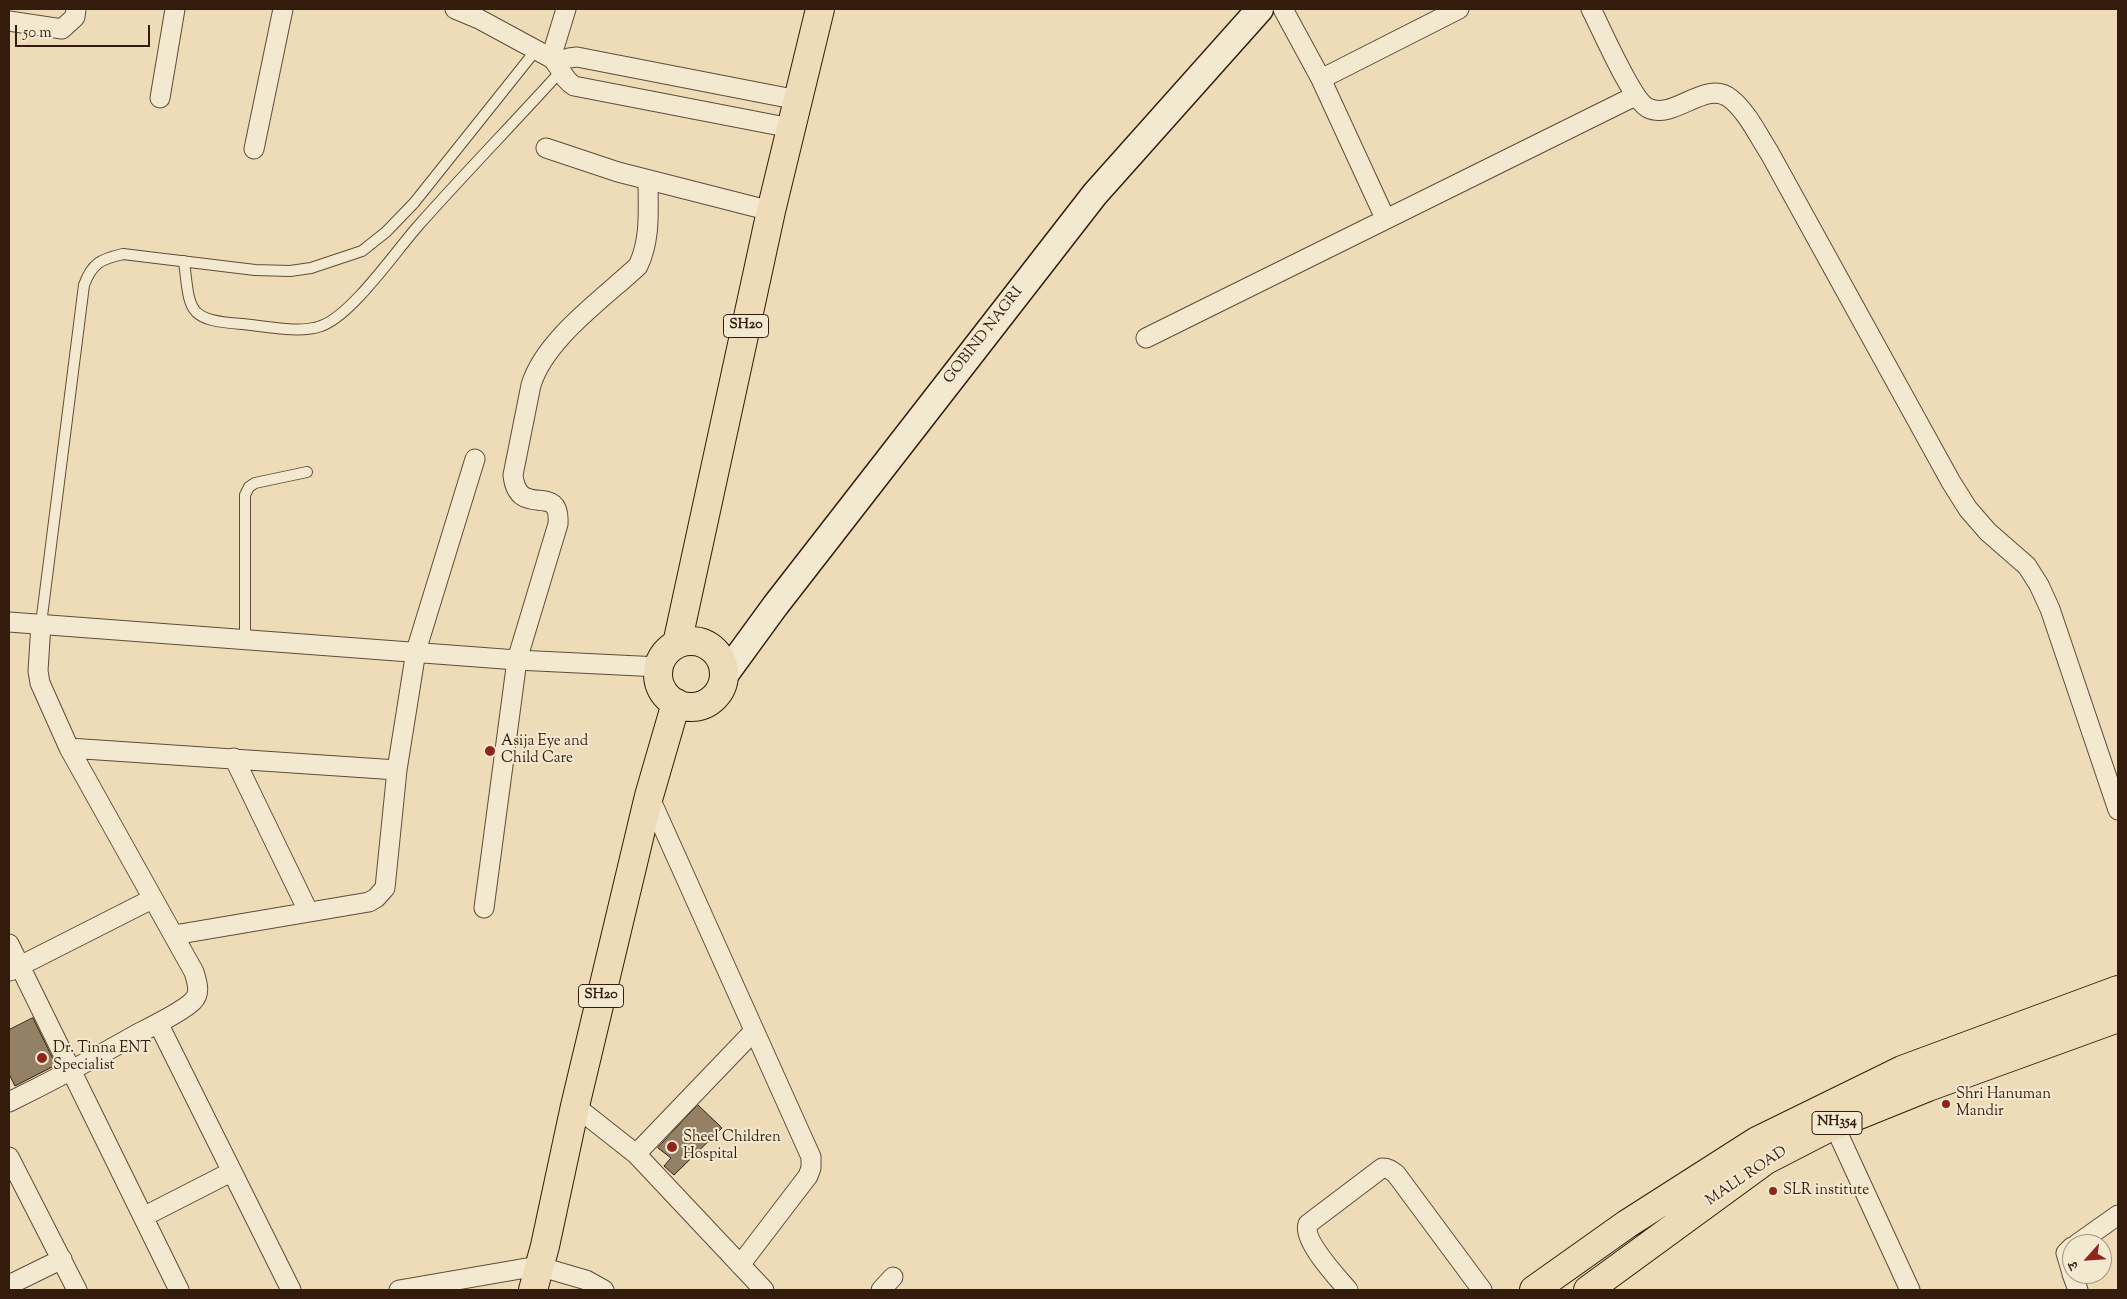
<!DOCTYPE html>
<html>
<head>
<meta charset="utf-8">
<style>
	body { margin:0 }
	#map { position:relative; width:2127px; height:1299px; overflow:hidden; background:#eddcb7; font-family:"Sorts Mill Goudy","Noto Serif Devanagari",serif }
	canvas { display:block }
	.frame { position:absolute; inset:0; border:10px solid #331c0c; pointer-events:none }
	.north { position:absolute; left:2062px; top:1234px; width:50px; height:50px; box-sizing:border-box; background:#f3e8d0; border:1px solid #a69682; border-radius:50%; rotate:244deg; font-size:14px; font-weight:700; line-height:20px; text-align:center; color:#331c0c }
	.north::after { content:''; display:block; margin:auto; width:18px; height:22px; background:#8f2418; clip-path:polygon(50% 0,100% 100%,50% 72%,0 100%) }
	.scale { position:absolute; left:15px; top:25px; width:135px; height:22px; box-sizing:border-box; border:2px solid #331c0c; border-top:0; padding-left:6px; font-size:15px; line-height:18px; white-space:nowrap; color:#331c0c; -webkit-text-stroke:4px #f3e8d0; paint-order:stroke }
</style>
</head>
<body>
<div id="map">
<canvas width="2127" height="1299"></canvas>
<div class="frame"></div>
<div class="north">उ</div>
<div class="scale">50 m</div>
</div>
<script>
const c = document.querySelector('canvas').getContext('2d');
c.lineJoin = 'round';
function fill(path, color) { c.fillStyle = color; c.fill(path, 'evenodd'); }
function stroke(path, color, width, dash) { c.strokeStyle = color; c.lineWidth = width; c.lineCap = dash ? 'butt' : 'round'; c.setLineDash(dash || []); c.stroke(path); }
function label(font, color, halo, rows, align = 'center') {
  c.font = font + ' "Sorts Mill Goudy",serif'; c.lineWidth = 4; c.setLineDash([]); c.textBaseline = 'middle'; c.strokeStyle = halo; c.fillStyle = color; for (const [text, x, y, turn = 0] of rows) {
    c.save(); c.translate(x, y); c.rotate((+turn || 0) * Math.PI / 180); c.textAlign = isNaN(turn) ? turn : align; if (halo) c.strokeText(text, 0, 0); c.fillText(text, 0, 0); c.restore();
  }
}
const building = new Path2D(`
	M33,1018L56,1065L15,1086L9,1074V1030Z
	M698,1105L722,1128L674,1175L664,1166L671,1158L658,1148Z`);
fill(building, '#948065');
stroke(building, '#331c0c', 1);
const lane = new Path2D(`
	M184,261C190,312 187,320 242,324C264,326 300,334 321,326C352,315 395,252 418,226C464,174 513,124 560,72
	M41,624L84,285C92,263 101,259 123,254L255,270L290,271L311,268L362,251L386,232L414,203L536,50
	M245,639V495L249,487L255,483L307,472`);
const street = new Path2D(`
	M455,9L479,19L551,58C561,66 562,79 574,86L791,128
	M1283,9L1321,79L1385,218
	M1591,9C1601,28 1632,101 1648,108C1674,121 1706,78 1731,99C1747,112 1758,135 1769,152L1951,482L1968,509L1988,532L2027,566L2039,585L2050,609L2118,810
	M9,21L62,29L75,17L76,9
	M551,58L566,9
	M556,62L569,58L577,57L798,100
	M1321,79L1459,9
	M160,98L175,9
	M546,148L618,172L771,211
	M254,149L283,9
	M1146,338L1635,96
	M9,622L517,660L659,667
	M69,748L397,770
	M234,758L308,911
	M649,796L811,1157V1168L808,1176L740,1265
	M484,908L517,660L558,524C561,480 518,521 513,475L531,385C545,339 603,299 638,266C651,239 648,210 648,180
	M174,935L369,902L376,898L385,888L397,770L416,651L475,459
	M9,944L179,1290
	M10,971L152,899
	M158,1023L291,1290
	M9,1102C52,1081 95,1058 137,1034C151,1027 182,1012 193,1001C201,993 197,982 194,972L69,748L40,683L38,671L41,624
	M575,1106L636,1154L764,1290
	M1834,1125L1910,1290
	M636,1154L754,1031
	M9,1157L77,1290
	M143,1217L231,1172
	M2077,1244L2118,1215
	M2072,1247L2066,1253L2072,1273
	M2072,1274L2078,1290
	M9,1285L62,1259
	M399,1290L538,1266L586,1280L604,1290
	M881,1290L893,1277
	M1348,1290C1337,1277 1302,1240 1308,1224L1382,1168C1388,1168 1391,1170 1396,1174L1482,1290`);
const secondary = new Path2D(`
	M724,676L775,606L1095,194L1260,9`);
const primary = new Path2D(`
	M658 674a33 33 0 1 1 66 0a33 33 0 1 1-66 0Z
	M677,644L771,211L820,9
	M533,1290L545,1246L575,1106L649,796L676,703`);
const highway = new Path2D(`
	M1534,1290L1627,1224L1757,1141L1902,1070L2118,990
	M1588,1290L1766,1160L1834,1125L1928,1087L2118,1018`);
stroke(lane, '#624c37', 12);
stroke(street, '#624c37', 21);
stroke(secondary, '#331c0c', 29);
stroke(primary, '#331c0c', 30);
stroke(highway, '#331c0c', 30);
stroke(lane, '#f3e8d0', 10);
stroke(street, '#f3e8d0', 19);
stroke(secondary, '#f3e8d0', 26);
stroke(primary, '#eddcb7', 28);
stroke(highway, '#eddcb7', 28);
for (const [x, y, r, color] of [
	[490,751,6,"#8f2418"],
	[42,1058,6,"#8f2418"],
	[1946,1104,5,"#8f2418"],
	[672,1147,6,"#8f2418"],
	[1773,1191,5,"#8f2418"]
]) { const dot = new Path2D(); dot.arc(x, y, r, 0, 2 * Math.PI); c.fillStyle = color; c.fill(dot); stroke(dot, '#f3e8d0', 2); }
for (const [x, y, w] of [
	[746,326,45],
	[601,996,45],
	[1837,1123,50]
]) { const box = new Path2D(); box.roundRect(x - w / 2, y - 11.5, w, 23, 4); c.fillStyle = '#f3e8d0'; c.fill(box); stroke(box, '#331c0c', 1); }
label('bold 14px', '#331c0c', null, [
	["SH20",746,326],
	["SH20",601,996],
	["NH354",1837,1123]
]);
label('15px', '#331c0c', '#f3e8d0', [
	["GOBIND NAGRI",984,336,-52],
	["MALL ROAD",1747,1177,-34]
]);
label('15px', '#331c0c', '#f3e8d0', [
	["Asija Eye and",501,742],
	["Child Care",501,759],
	["Dr. Tinna ENT",53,1049],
	["Specialist",53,1066],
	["Shri Hanuman",1956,1095],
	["Mandir",1956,1112],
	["Sheel Children",683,1138],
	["Hospital",683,1155],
	["SLR institute",1783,1191]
], 'left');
</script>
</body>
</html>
